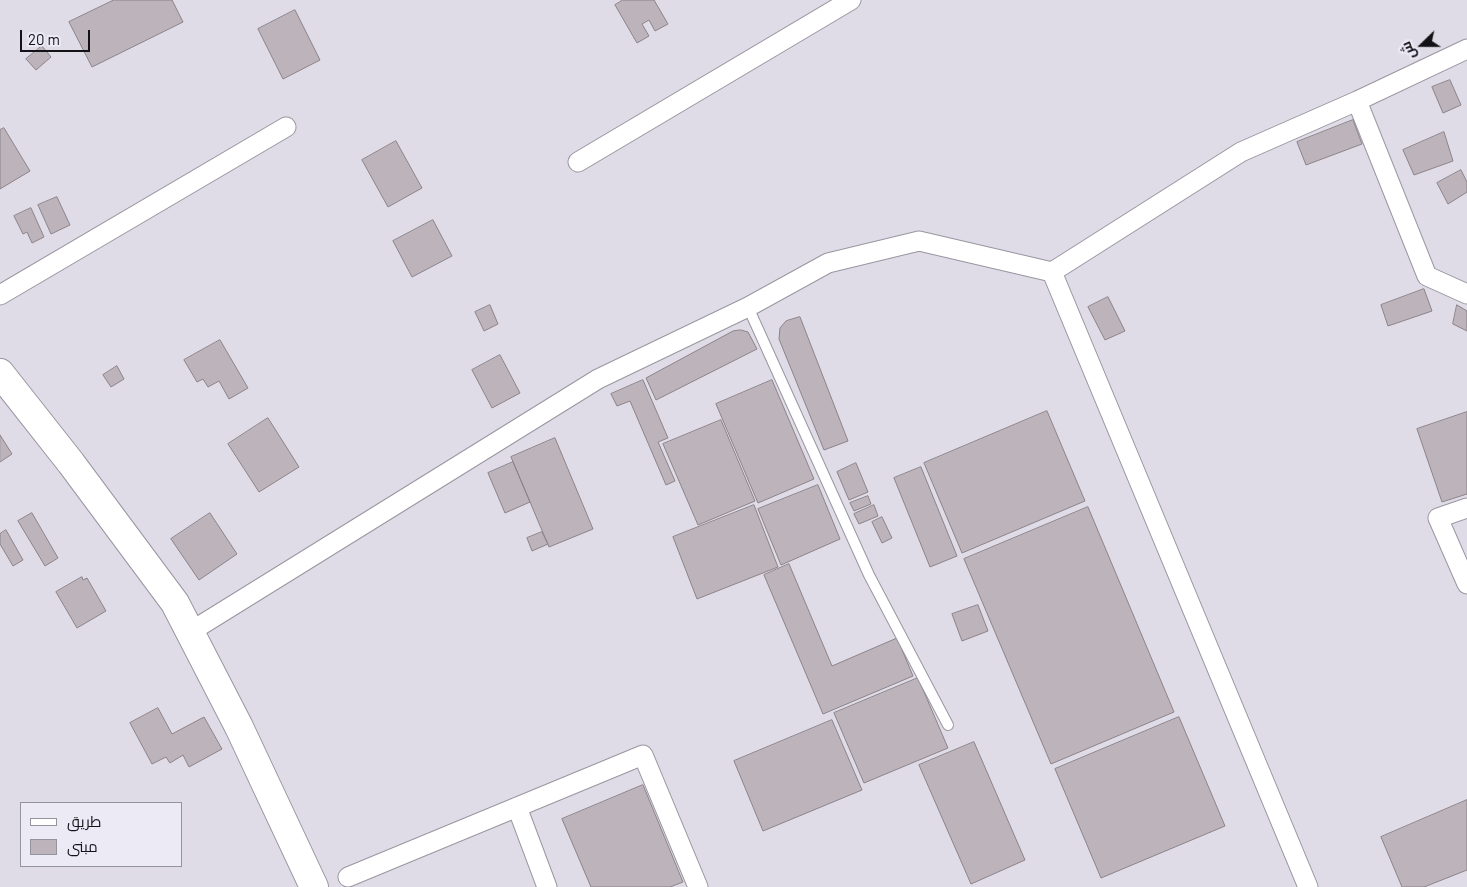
<!DOCTYPE html>
<html>
<head>
<meta charset="utf-8">
<style>
	body { margin:0 }
	#map { position:relative; width:1467px; height:887px; overflow:hidden; background:#dfdce7; font-family:Barlow,Cairo,sans-serif }
	canvas { display:block }
	.legend { position:absolute; left:20px; top:802px; width:162px; height:65px; box-sizing:border-box; background:#eceaf5; border:1px solid #95949c; margin:0; padding:6px 9px; list-style:none; font-size:15px; color:#131216 }
	.legend li { display:flex; align-items:center; gap:10px; height:25px }
	.legend b { width:25px; border:1px solid #95949c }
	.north { position:absolute; left:1397px; top:20px; width:50px; height:50px; -webkit-text-stroke:4px #eceaf5; paint-order:stroke; rotate:248deg; font-size:14px; font-weight:700; line-height:20px; text-align:center; color:#131216 }
	.north::after { content:''; display:block; margin:auto; width:18px; height:22px; background:#131216; clip-path:polygon(50% 0,100% 100%,50% 72%,0 100%) }
	.scale { position:absolute; left:20px; top:30px; width:70px; height:22px; box-sizing:border-box; border:2px solid #131216; border-top:0; padding-left:6px; font-size:15px; line-height:18px; white-space:nowrap; color:#131216; -webkit-text-stroke:4px #eceaf5; paint-order:stroke }
</style>
</head>
<body>
<div id="map">
<canvas width="1467" height="887"></canvas>
<ul class="legend">
<li><b style="height:6px;background:#fff"></b>طريق</li>
<li><b style="height:14px;background:#bcb3bb"></b>مبنى</li>
</ul>
<div class="north">ش</div>
<div class="scale">20 m</div>
</div>
<script>
const c = document.querySelector('canvas').getContext('2d');
c.lineJoin = 'round';
function fill(path, color) { c.fillStyle = color; c.fill(path, 'evenodd'); }
function stroke(path, color, width, dash) { c.strokeStyle = color; c.lineWidth = width; c.lineCap = dash ? 'butt' : 'round'; c.setLineDash(dash || []); c.stroke(path); }
const building = new Path2D(`
	M114,0H172L183,22L92,67L69,22Z
	M623,0H654L668,24L655,31L649,20L642,24L649,36L637,43L615,5Z
	M295,10L320,60L283,79L258,29Z
	M42,46L51,57L36,70L26,59Z
	M1450,80L1461,105L1443,113L1432,87Z
	M1353,120L1362,144L1306,165L1297,142Z
	M4,128L30,171L0,189V130Z
	M1444,132L1453,161L1414,175L1403,150Z
	M396,141L422,188L388,207L362,160Z
	M1461,170L1467,182V192L1448,204L1437,183Z
	M57,197L70,225L51,234L38,205Z
	M31,208L44,237L32,243L27,232L23,234L14,216Z
	M433,220L452,256L412,277L393,241Z
	M1424,289L1432,311L1388,326L1381,305Z
	M1108,297L1125,331L1105,340L1088,307Z
	M490,305L498,324L484,331L475,312Z
	M1457,305L1467,311V331L1453,324Z
	M800,317L848,441L824,450L779,339L780,328L786,321Z
	M741,330L748,332L757,349L656,400L646,378L733,331Z
	M220,340L248,388L229,399L219,381L208,387L203,379L197,382L184,360Z
	M500,355L520,393L492,408L472,370Z
	M117,366L124,379L111,387L103,375Z
	M643,380L668,438L658,442L675,481L666,485L630,401L617,406L611,394Z
	M772,380L814,479L758,503L716,404Z
	M1047,411L1085,501L962,553L924,463Z
	M1467,412V494L1442,502L1417,429Z
	M268,418L299,467L259,492L228,444Z
	M721,420L755,501L698,525L663,444Z
	M0,435L12,454L0,462Z
	M555,438L593,529L549,547L511,457Z
	M513,462L530,502L505,513L488,473Z
	M856,463L868,492L849,500L837,472Z
	M921,467L957,556L930,567L894,478Z
	M818,485L840,539L781,565L758,509Z
	M868,496L871,504L854,511L850,503Z
	M754,505L778,567L697,599L673,537Z
	M874,505L878,516L859,524L854,514Z
	M1088,507L1174,712L1051,764L964,559Z
	M32,513L58,558L45,566L18,521Z
	M210,513L237,554L199,580L171,539Z
	M882,517L892,538L882,543L872,522Z
	M6,530L23,560L13,566L0,544V534Z
	M542,532L548,544L532,551L527,538Z
	M789,564L832,666L897,638L913,676L823,714L764,575Z
	M82,577L83,580L87,578L106,611L77,628L56,592Z
	M978,605L988,631L962,641L952,614Z
	M918,678L948,748L864,783L834,713Z
	M158,708L172,734L204,717L222,749L189,767L183,755L170,763L166,757L152,764L130,723Z
	M1179,717L1225,826L1101,878L1055,769Z
	M832,720L862,790L763,831L734,761Z
	M974,742L1025,860L971,884L919,765Z
	M643,785L683,882L670,887H591L562,819Z
	M1467,800V870L1424,887H1402L1381,837Z`);
fill(building, '#bcb3bb');
stroke(building, '#8c838a', 1);
const lane = new Path2D(`
	M748,307L869,575L948,725`);
const street = new Path2D(`
	M1357,101L1427,276L1467,294
	M578,162L851,0
	M1052,272L1308,887
	M0,295L286,127
	M1467,508L1438,518L1467,584
	M190,632L598,379L748,307L828,263L919,241L1052,272L1241,152L1357,101L1467,49
	M517,807L547,887
	M348,877L643,755L698,887`);
const secondary = new Path2D(`
	M0,373L71,463L175,603L239,727L314,887`);
stroke(lane, '#9996a0', 12);
stroke(street, '#9996a0', 21);
stroke(secondary, '#9996a0', 30);
stroke(lane, '#fff', 10);
stroke(street, '#fff', 19);
stroke(secondary, '#fff', 28);
</script>
</body>
</html>
